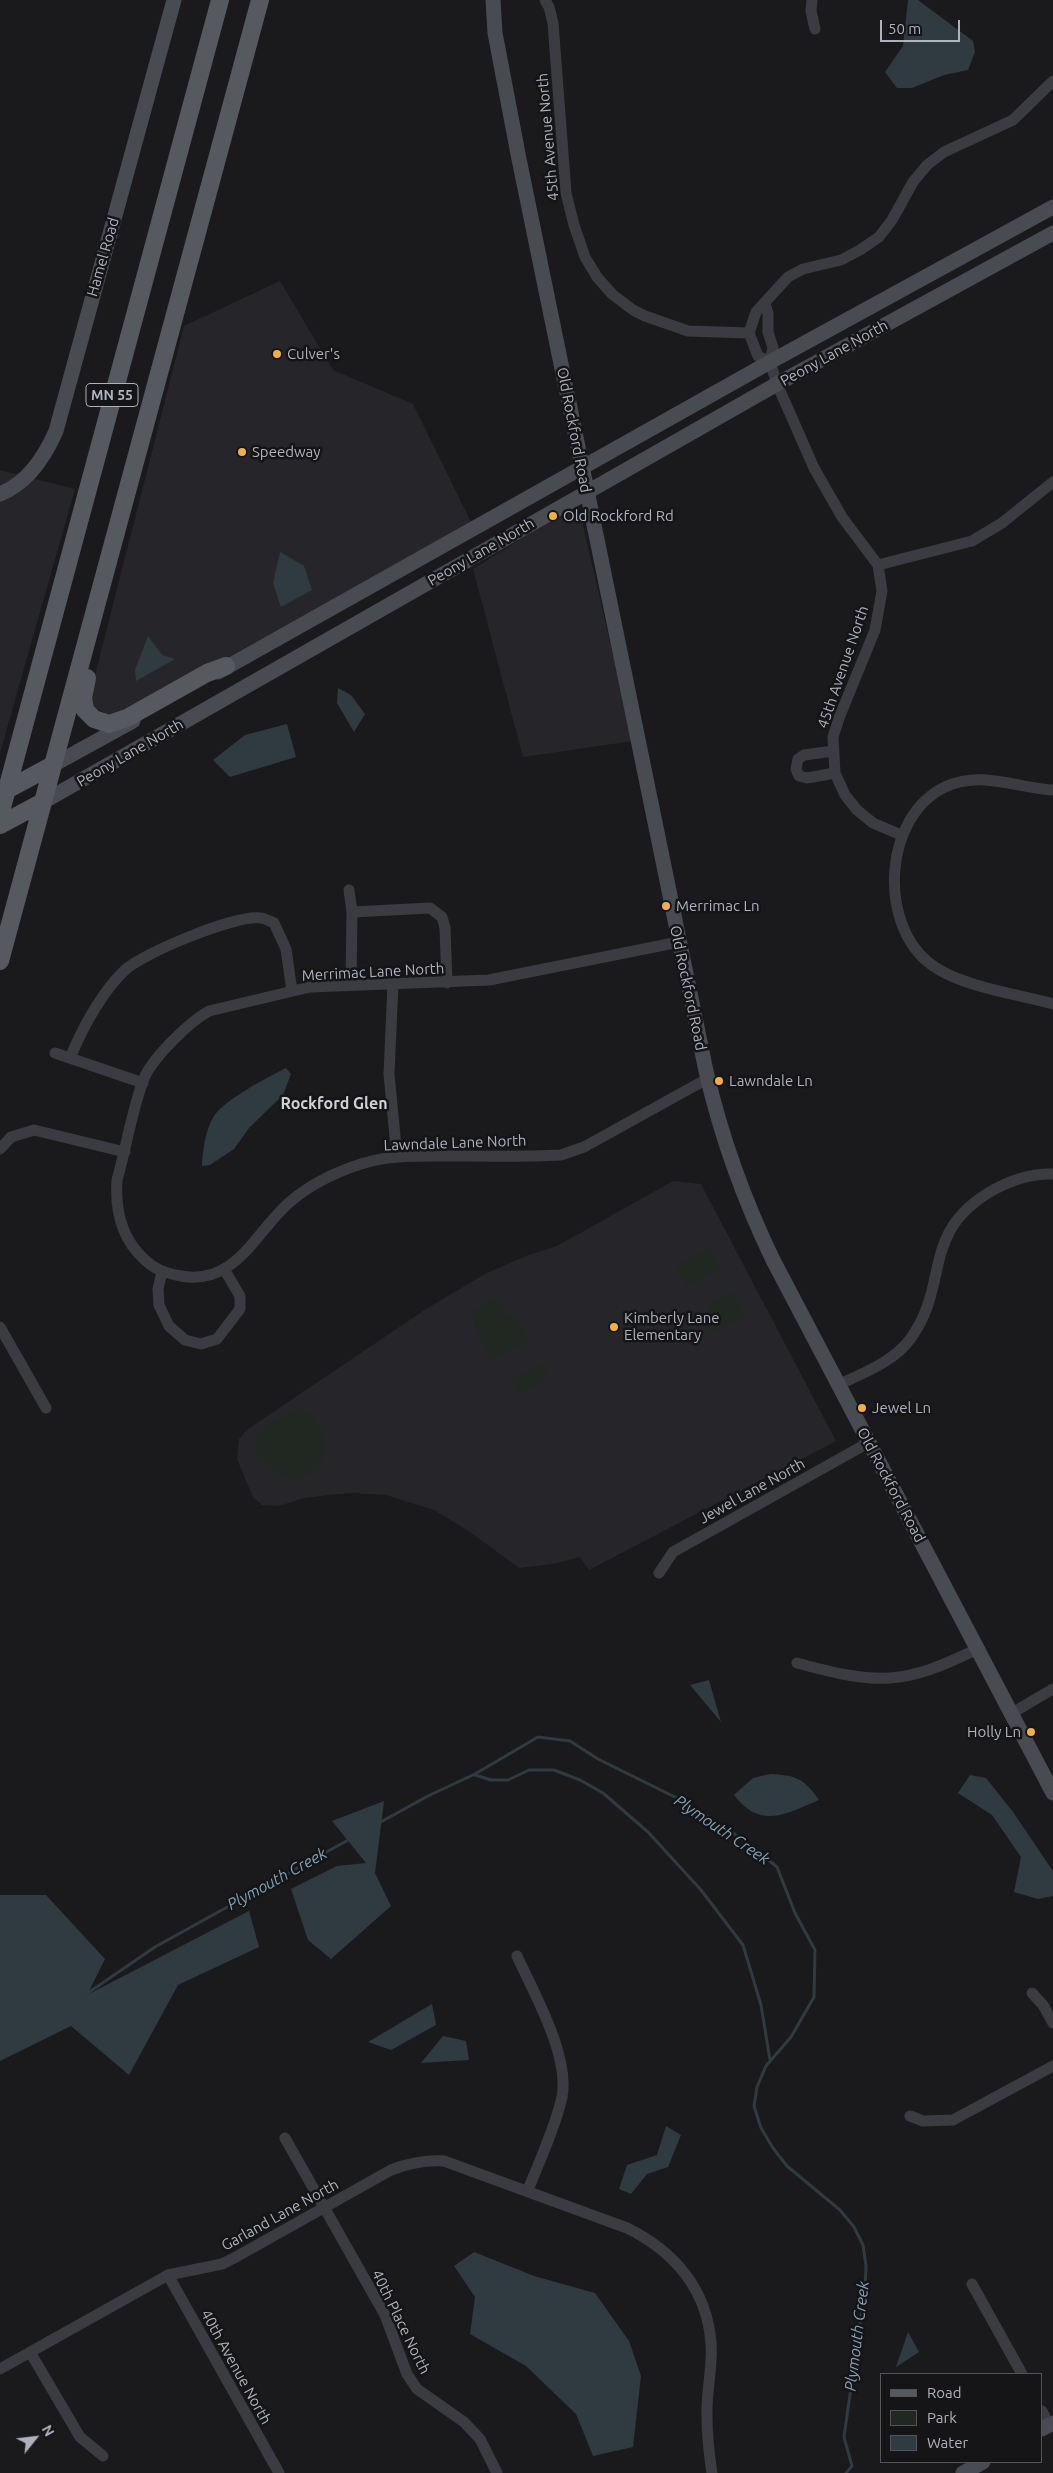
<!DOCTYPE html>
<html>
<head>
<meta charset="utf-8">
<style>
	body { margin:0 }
	#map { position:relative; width:1053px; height:2473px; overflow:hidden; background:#1a1a1d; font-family:Ubuntu,sans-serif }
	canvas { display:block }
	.legend { position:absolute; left:880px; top:2373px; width:162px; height:90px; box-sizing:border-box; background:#151518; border:1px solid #52545a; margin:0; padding:6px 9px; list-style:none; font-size:15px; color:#adb2bc }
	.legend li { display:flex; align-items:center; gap:10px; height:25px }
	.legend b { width:25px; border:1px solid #52545a }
	.north { position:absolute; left:10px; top:2413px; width:50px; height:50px; -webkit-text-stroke:4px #151518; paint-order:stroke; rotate:61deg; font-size:14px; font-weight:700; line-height:20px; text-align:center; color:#adb2bc }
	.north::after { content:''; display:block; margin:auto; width:18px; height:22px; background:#adb2bc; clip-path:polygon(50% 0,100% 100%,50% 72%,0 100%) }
	.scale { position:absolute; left:880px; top:20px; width:80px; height:22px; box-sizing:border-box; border:2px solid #adb2bc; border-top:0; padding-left:6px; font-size:15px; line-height:18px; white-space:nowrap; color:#adb2bc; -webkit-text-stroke:4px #151518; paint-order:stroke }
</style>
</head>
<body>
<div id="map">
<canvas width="1053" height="2473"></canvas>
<ul class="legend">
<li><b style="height:6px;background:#575961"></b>Road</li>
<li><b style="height:14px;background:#202821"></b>Park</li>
<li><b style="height:14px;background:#303a41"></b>Water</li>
</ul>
<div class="north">N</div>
<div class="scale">50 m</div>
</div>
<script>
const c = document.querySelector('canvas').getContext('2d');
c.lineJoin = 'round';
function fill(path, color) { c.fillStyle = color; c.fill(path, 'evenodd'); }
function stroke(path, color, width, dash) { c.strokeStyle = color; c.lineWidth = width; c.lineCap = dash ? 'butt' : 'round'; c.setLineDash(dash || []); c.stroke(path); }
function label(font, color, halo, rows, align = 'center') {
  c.font = font + ' Ubuntu,sans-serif'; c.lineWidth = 5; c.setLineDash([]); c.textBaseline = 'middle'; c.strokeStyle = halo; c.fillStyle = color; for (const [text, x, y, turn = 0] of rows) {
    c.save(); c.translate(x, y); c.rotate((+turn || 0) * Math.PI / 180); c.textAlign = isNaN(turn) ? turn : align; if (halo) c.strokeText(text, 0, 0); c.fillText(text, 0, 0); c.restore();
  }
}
fill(new Path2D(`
	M280,281L333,370L413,404L471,522L126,714L109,715L91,706L90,695L184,326Z
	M0,470L75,489L0,753Z
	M569,509L576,511L581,517L633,741L523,757L473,569Z
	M673,1181L701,1184L836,1441L589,1570L580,1557L553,1564L519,1568L470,1532L434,1510L386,1495L352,1493L329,1495L304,1498L279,1506L262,1505L253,1497L237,1459L239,1439L248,1429L429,1307L487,1273L526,1256L557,1246Z`), '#26262a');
fill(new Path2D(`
	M709,1248L720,1268L687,1286L676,1267Z
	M731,1291L745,1315L712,1334L708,1328L711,1313L707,1305Z
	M496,1298L508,1318L513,1315L531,1341L493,1360C485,1345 471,1328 474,1310Z
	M544,1364L549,1372L538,1384L519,1395L511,1380Z
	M299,1408C338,1427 333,1477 288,1480L256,1455C251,1426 277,1420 299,1408Z`), '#202821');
fill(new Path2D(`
	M908,0H918L973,41L975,52L968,70L944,75L912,88H897L885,72L903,46Z
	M280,552L304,566L312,590L281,607L273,583Z
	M148,636L162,655L175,659L136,681L135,670Z
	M338,688L351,695L365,714L354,732L337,703Z
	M287,724L296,757L230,777L213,760L245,735Z
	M286,1068L291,1074L283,1095L249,1128L234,1149L210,1165L202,1166C202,1152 206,1128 214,1116C224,1100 268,1077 286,1068Z
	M709,1680L721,1722L690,1685Z
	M770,1774C795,1775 804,1778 819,1800C785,1814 761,1830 734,1795L753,1778Z
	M970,1775L986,1778L1013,1812L1053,1871V1896L1038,1899L1014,1892L1021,1857L992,1815L958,1793Z
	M384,1801L375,1873L391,1906L331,1959L308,1940L291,1889L337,1866L366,1863L332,1821Z
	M0,1895H46L105,1959L87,1995L249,1911L259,1947L178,1985L129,2075L71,2026L0,2061Z
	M432,2004L436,2025L391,2050L368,2042Z
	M443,2036L466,2041L469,2060L421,2063Z
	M666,2126L681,2135L668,2167L647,2174L631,2194L619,2189L627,2165L657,2155Z
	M474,2252L534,2276L595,2293L629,2341L641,2376L633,2447L593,2456L576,2414L526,2366L470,2334L475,2297L454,2266Z
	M908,2332L919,2352L896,2367Z`), '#303a41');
stroke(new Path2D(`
	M475,1775L491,1780H508L529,1770H554L580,1780L603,1793L648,1832L701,1890L743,1945L761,2005L770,2060
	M377,1824L428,1796L475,1774L538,1737L570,1741L598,1759L687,1803L748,1843L777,1867L795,1913L815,1950L814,1997L791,2037L766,2066L757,2087L754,2106L761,2128L773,2148L787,2166L840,2210L854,2227L863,2245L866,2266L865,2289L844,2437L852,2466L846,2473
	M82,1997L155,1947L350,1839`), '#303a41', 3);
stroke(new Path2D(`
	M545,0L549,7L553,23L566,193L574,225L585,257L597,277L612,294L633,310L645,316L688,331L749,333
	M812,0L811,11L815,29
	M765,304L768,313V332L773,348L770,362L777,384L814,468L842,517L878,565L882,591L875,630L839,718L833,737L835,773L845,795L857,810L873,823L901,835
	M770,362L758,356L749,333L756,312L788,277L803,269L841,260L860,250L879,237L892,220L913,182L927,165L944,152L1013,120L1053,81
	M878,565L972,541L1002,523L1053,482
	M833,751L804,755L798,759L796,769L799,776L807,778L835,773
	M1053,790C1016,788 981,770 945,787C884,816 878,921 928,962C956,986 1017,994 1053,1004
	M349,890L352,912L351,985
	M352,912L430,908L442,917L445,928L447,983
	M679,942L489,980L310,987L209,1011C189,1022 155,1056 145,1076C133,1104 126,1149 117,1180C115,1210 121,1238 144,1259C155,1270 166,1273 181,1276C237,1286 256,1230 291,1201C311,1184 336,1172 361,1164C387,1155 416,1156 444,1156C483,1156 522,1157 561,1155L584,1147L707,1079
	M393,984L389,1074L397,1157
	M55,1053L143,1083
	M70,1058C83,1027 100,994 125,970C143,953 235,915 260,918C264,918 270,921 274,923L286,949L292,991
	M0,1149L11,1137L34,1130L125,1152
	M162,1272L158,1289L159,1305L169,1326L185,1340L201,1344L217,1339L240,1309V1296L224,1269
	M0,1327L46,1408
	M838,1385C863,1373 894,1362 911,1338C951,1282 919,1231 995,1189C1012,1180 1033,1173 1053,1174
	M659,1573L673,1552L868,1443
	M797,1663C878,1685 903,1686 979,1648
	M1012,1713L1053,1689
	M517,1956C534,1993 570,2056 562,2097C555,2128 540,2160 528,2190
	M1032,1993L1043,2005L1053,2023
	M910,2116L923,2121L953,2120L1053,2066
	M285,2138L385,2315L407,2374L417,2389L464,2422L480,2439L497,2473
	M168,2275L279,2473
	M972,2284L1022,2374
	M30,2352L80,2437L103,2456
	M0,2369L168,2275L222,2264L236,2257L391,2170C409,2163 424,2160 444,2161L627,2228C674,2251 707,2289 711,2343C713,2367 706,2391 707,2416C707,2435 709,2454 712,2473
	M1042,2411L1049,2425`), '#3b3c42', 11);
stroke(new Path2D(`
	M493,0L495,33L519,159L706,1071C721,1136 744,1200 773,1260L1053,1793
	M0,494C28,483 45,456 56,431L174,0
	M218,672L770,362L1053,207
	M53,765L133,721
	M43,802L777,384L1053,233
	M1042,2429L1053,2423
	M963,2473L983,2462`), '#494b52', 15);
stroke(new Path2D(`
	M87,678L83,698L85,710L94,719L109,724L127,718L207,673L226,666
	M1,793L53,765
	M0,815L220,0
	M0,825L43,802
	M0,961L260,0`), '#575961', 18);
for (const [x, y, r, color] of [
	[277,354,5,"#f2b13c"],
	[242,452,5,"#f2b13c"],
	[553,516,5,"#f2b13c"],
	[666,906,5,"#f2b13c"],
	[719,1081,5,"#f2b13c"],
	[614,1327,5,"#f2b13c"],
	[862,1408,5,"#f2b13c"],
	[1031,1732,5,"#f2b13c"]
]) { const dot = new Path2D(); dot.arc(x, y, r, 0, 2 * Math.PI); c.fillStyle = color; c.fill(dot); stroke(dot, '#151518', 2); }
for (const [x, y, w] of [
	[112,395,52]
]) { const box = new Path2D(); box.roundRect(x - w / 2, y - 11.5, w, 23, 4); c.fillStyle = '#151518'; c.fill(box); stroke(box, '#adb2bc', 1); }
label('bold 14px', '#adb2bc', null, [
	["MN 55",112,395]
]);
label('15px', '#adb2bc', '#151518', [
	["45th Avenue North",548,137,-95],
	["Hamel Road",103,257,-74],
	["Peony Lane North",834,353,-29],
	["Old Rockford Road",574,430,79],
	["Peony Lane North",481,552,-30],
	["45th Avenue North",843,667,-71],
	["Peony Lane North",130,753,-30],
	["Merrimac Lane North",373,972,-3],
	["Old Rockford Road",688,988,78],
	["Lawndale Lane North",455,1143,-2],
	["Old Rockford Road",891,1485,62],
	["Jewel Lane North",752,1491,-29],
	["Garland Lane North",280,2215,-29],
	["40th Place North",401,2322,64],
	["40th Avenue North",236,2367,61]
]);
label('15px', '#adb2bc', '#151518', [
	["Culver's",287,354],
	["Speedway",252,452],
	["Old Rockford Rd",563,516],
	["Merrimac Ln",676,906],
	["Lawndale Ln",729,1081],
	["Kimberly Lane",624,1318],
	["Elementary",624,1335],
	["Jewel Ln",872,1408],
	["Holly Ln",1021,1732,"right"]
], 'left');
label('bold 16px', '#ced1d8', '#151518', [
	["Rockford Glen",334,1104]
]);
label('italic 16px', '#84a0b6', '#151518', [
	["Plymouth Creek",722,1830,34],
	["Plymouth Creek",277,1879,-29],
	["Plymouth Creek",857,2336,-83]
]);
</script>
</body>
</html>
